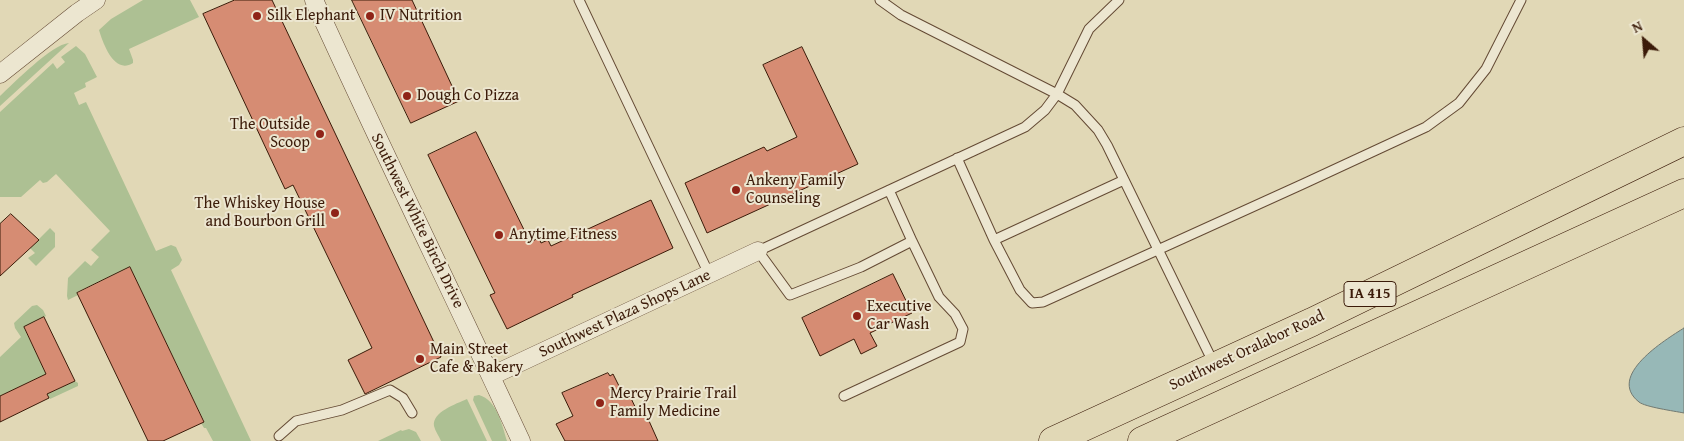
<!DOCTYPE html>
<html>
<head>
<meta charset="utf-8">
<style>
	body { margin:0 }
	#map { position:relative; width:1684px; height:441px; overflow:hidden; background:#e1d8b6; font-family:"Gentium Book Plus",serif }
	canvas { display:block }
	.north { position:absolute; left:1619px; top:15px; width:50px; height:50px; -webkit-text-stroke:4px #ece6d0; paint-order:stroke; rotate:333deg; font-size:14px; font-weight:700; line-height:20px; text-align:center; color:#3b1b09 }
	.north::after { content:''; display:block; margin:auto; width:18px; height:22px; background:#3b1b09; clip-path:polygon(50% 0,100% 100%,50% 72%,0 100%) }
</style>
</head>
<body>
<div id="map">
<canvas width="1684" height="441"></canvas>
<div class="north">N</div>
</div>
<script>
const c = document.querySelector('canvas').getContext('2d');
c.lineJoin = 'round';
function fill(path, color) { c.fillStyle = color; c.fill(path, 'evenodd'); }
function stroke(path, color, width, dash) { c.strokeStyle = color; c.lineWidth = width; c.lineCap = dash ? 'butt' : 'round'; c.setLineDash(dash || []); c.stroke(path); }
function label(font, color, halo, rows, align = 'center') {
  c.font = font + ' "Gentium Book Plus",serif'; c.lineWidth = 4; c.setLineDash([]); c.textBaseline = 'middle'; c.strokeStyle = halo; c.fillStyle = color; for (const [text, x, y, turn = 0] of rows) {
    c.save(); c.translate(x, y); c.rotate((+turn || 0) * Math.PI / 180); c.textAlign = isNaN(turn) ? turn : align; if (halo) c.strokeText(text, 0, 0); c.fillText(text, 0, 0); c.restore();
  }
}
fill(new Path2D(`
	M143,0H190L199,17L129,49L133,60V63C114,75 103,43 99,30L111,19Z
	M69,43L0,106V96C13,84 52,44 69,43Z
	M76,46L85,54L97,77L85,83L86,87L74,93L79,105L86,102L156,251L171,245L176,247L182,260L179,265L171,270L251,441H213L206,428H204L201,423L204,421L130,267L77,292L78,295L68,300L67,296L68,278L85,261L91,266L99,257L91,250L110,231L56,174L47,182L43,183L40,180L21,197H0V112L53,63L57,69L65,62L61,57Z
	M50,228L55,233V247L36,266L28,258L35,253L30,248Z
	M37,305L43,310L46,316L24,328L54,391L75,381L78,383V386L50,399L39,377L0,396V357L21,337L15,328L14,323L32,306Z
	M479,395C497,400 502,425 507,441H492L473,400L474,396Z
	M467,399L487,441H441C439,436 435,431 434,426C432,412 456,404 467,399Z
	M409,429L416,432L421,441H378L401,430L402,431Z`), '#adc093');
const water = new Path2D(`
	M1684,328V413C1674,411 1645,407 1639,402C1606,376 1665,340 1684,328Z`);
fill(water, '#97b8b7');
stroke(water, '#727971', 1);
const building = new Path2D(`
	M235,0H272L441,357L365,394L348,360L372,348L293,185L285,189L203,14Z
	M352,0H412L459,101L411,123Z
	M802,47L858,164L707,233L685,183L764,147L767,151L797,137L763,65Z
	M476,132L530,242L539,238L541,243L548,240L551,246L651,200L673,248L572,295L573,297L507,329L490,295L495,293L428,155Z
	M11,214L39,240L0,276V224Z
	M130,267L204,422L163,441H148L77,293Z
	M893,274L912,313L870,333L877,346L861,354L854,339L820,356L802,318Z
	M44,317L75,381L47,394L49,398L0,422V396L46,374L24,327Z
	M608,373L610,376L613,374L622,392L627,390L639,415L645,412L658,441H565L556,424L573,416L562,393Z`);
fill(building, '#d68c73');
stroke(building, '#3b1b09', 1);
const service = new Path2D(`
	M579,0L709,274
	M880,0L901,15L1057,94L1075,105L1098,130L1107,145L1214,364
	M957,158L994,240L1124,180
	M889,190L912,241L861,267L790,295L758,251L1025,127L1045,110L1057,94L1089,29L1119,0
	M994,240L1020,290L1032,303L1043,302L1303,184L1426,127L1459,103L1486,69L1521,0
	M844,396L960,342L963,329L955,314L939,297L912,241
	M279,436L296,421L342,410L390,390L403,398L412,413`);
const minor = new Path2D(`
	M314,0C381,148 453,294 521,441
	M0,74L77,13L96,0
	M491,376L758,251`);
const primary = new Path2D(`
	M1053,441L1312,322L1684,141
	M1142,441L1684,193`);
stroke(service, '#644a34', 11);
stroke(minor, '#644a34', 19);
stroke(primary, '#3b1b09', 29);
stroke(service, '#ece6d0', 9);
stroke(minor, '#ece6d0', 18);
stroke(primary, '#e1d8b6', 28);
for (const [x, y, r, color] of [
	[257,16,5,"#8f2418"],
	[370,16,5,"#8f2418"],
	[407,96,5,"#8f2418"],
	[320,134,5,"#8f2418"],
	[736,190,5,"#8f2418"],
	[335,213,5,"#8f2418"],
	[499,235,5,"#8f2418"],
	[857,316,5,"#8f2418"],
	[420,359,5,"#8f2418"],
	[600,403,5,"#8f2418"]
]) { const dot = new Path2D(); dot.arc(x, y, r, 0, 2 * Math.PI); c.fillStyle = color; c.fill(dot); stroke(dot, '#ece6d0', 2); }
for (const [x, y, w] of [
	[1370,294,52]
]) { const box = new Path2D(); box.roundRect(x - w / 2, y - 12.5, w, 25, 4); c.fillStyle = '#ece6d0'; c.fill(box); stroke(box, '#3b1b09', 1); }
label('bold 15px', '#3b1b09', null, [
	["IA 415",1370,294]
]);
label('16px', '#3b1b09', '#ece6d0', [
	["Silk Elephant",267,16],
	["IV Nutrition",380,16],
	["Dough Co Pizza",417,96],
	["The Outside",310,125,"right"],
	["Scoop",310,143,"right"],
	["Ankeny Family",746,181],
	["Counseling",746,199],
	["The Whiskey House",325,204,"right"],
	["and Bourbon Grill",325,222,"right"],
	["Anytime Fitness",509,235],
	["Executive",867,307],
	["Car Wash",867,325],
	["Main Street",430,350],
	["Cafe & Bakery",430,368],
	["Mercy Prairie Trail",610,394],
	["Family Medicine",610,412]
], 'left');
label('16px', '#3b1b09', '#ece6d0', [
	["Southwest White Birch Drive",417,221,64],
	["Southwest Plaza Shops Lane",625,314,-25],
	["Southwest Oralabor Road",1247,351,-25]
]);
</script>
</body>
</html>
